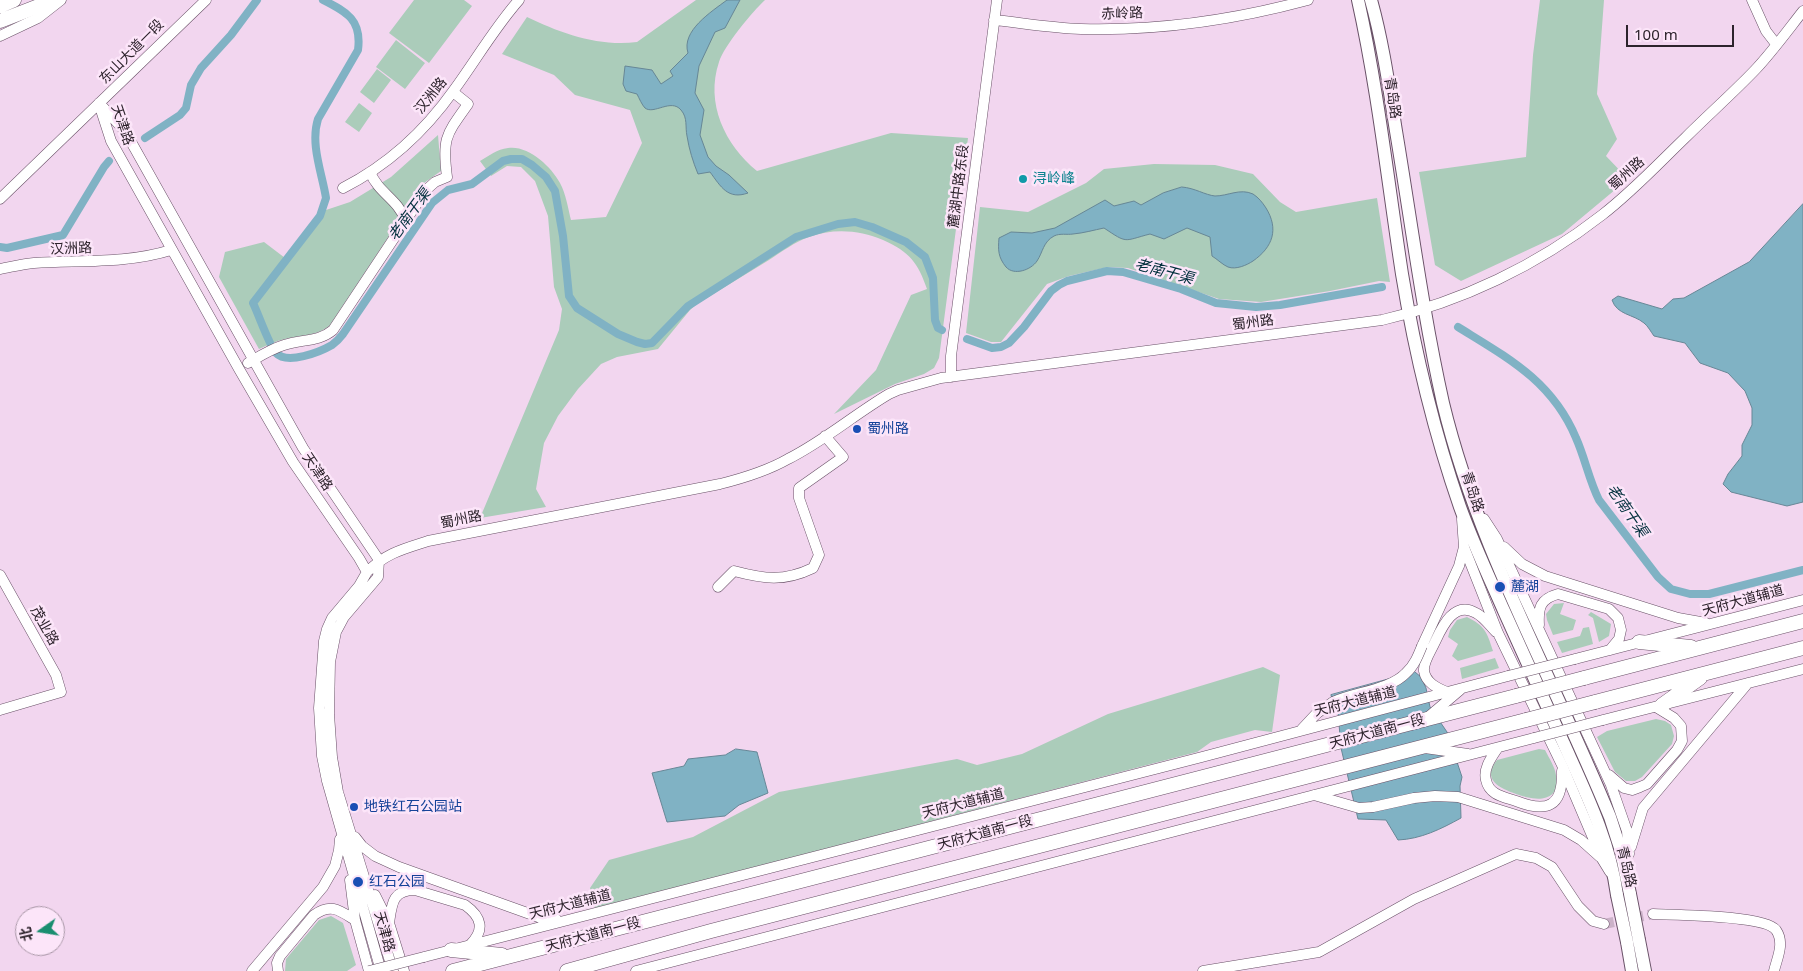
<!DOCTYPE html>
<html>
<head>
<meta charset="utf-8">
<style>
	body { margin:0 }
	#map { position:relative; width:1803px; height:971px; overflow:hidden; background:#f2d6ef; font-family:"Noto Sans","Noto Sans SC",sans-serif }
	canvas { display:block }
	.north { position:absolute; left:15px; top:906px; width:50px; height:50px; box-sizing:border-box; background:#fce5f9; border:1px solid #a997a7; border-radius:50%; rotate:257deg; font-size:14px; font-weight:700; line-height:20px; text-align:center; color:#2d232c }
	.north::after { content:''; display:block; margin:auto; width:18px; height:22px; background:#198e70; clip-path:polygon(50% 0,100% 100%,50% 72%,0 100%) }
	.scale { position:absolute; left:1626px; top:25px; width:108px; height:22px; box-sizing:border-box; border:2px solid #2d232c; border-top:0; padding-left:6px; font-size:15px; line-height:18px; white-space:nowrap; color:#2d232c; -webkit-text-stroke:4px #fce5f9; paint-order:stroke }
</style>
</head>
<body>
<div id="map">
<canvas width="1803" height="971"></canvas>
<div class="north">北</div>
<div class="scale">100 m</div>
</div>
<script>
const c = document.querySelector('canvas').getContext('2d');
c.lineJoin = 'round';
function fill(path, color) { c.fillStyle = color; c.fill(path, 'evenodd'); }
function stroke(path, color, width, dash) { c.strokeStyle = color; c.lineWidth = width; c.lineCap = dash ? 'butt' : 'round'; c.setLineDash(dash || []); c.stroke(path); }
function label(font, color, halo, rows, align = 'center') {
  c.font = font + ' "Noto Sans","Noto Sans SC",sans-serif'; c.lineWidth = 5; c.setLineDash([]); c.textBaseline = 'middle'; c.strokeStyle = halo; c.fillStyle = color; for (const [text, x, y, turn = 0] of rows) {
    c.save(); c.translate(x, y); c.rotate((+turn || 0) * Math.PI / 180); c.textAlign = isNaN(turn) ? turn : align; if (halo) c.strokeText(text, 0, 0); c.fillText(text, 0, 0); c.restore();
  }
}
fill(new Path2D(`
	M414,0H464L472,6L429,63L389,33Z
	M696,0H765C752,12 724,46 719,62C705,103 725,145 757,171L891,133L968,138L939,358L934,368L924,374L895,384L834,414L876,370L911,295L927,289C918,263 910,252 883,240C860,230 833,228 809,237C795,242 781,252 769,260C745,275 721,289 697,304L690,310L658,349L617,357L601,364L578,389L558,416L544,443L536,489L546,507L480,518L559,330L562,309L554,287L548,216L535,181L521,167L507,166L491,176L480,161C489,156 497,149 508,148C528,145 551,166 560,183C566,194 568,208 571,220L606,217L642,143L630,110L575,95L554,75L502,54L527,17C560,33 599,47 637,42Z
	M1540,0H1604L1597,94L1617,139L1606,156L1628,179L1562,234L1461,281L1435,265L1419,172L1526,157L1533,55Z
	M396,40L425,63L405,89L376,67Z
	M377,69L391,80L374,103L360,92Z
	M359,103L372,113L359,132L345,122Z
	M438,135L441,171L424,183L330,325C318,336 301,335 285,339C276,341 268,345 259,349L219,277L225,252L264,242L289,261L326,210L350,202L391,177Z
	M1154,164L1215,165L1253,174L1280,202L1296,212L1377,198L1390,282L1379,281L1330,291L1261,302L1219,299L1128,268L1108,267L1069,276L1047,284L1001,342H991L966,333L980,207L1028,212L1086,183L1104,169Z
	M1564,603L1560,614L1576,620L1573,630L1553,635L1547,620L1546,614L1554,604Z
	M1591,612L1611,624L1609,636L1599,642L1593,618L1588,615Z
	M1467,617C1485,626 1487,632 1493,651L1458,661L1452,656L1458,644L1448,637L1450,630L1457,620Z
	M1589,627L1593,644L1562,653L1557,642L1580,636L1583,628Z
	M1495,658L1499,668L1462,679L1460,668Z
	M1263,667L1280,675L1272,732L1255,730L1211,742L1197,752L595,909L590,888L609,860L693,837L779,792L957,759L977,765L1022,754L1108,714Z
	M1656,719L1665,721L1671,725L1674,736L1672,744L1642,777L1635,781H1626L1615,772L1597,737L1607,731Z
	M1539,749L1545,750C1549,758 1555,767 1556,775C1561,804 1534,801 1516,794C1500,788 1481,780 1497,760Z
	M331,916L343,923L356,965L347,971H285L286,959L319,920Z`), '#abccba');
const water = new Path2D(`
	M727,0H740L725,28L715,32L699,66L695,93L704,110L700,135L708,157L716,166L729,175L748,193C728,200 721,187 710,172L698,174C693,162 689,149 687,136C685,127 688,118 681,110C671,98 654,115 645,108C642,105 639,98 637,94L626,91L623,84L625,66L652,70L661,84L673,76L670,71L688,53C681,31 711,12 727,0Z
	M1182,187C1195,188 1205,195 1215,196C1228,196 1240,188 1253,194C1259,198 1262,202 1266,208C1279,229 1273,247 1253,261C1247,265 1236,270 1228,267C1223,265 1217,259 1212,256L1210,237L1187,228L1164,239L1150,234C1123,241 1128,244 1104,228C1094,230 1084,233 1073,234C1067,235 1060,233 1054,236C1043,242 1043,252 1037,261C1031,270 1014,276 1006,267C998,257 998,250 999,238L1011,232L1032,233L1055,228L1105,200L1114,206L1134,201L1141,205L1163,193Z
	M1803,204V502L1787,506L1731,492L1723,484L1728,474L1742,456V445L1752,425V408L1745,391L1728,373L1700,363L1685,343L1654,336C1651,332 1648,326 1644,323C1633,314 1617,315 1612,300L1618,296L1662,309L1673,299L1684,298L1749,262Z
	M1415,672L1421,677L1426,688L1430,707L1447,732L1462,777L1460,786L1461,818C1441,829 1421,839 1398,840L1386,820L1358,819L1341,748L1338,712L1334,708L1331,695Z
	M736,749L757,752L768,793L739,805L725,816L667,822L652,773L684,766L688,759L725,755Z`);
fill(water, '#80b2c4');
stroke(water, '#678796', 1);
stroke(new Path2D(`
	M323,0C347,12 362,20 358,50L318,119C310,144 322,173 326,198L320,216L253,303C258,313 270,347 276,353C287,365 320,352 332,345C336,342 340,338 343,334L432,203L448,190L472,184L503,161L511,159H522L532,165L546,177L555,191L563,236L569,296L577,308L618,334L637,342L645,344L652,343L688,306L796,237L838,224L855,222L872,227L906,242L925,257L933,278L935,320L938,328L942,330
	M145,138L180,115L186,108L191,85L201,68L231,35L257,0
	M0,247L7,248L63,235L104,167L109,161
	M1458,327C1508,358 1552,381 1576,438C1585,458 1589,480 1599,500L1658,577L1671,589L1690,594H1709L1803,570
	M967,339L992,348L1001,347L1009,343L1024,327L1051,291L1059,285L1067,281L1107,271L1123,272L1181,289L1216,303L1256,307L1280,305L1382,287`), '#80b2c4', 8);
stroke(new Path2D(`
	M1604,924L1653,914`), '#cbb2c8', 10, [10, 5]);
const minor = new Path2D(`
	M1752,0L1766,31L1776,44
	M994,20C1023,23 1052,28 1081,29C1158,31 1234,20 1308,0
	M0,36L38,18L61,0
	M99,103L125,131L303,448L379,560L378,577L344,617L336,632L330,662L329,714L332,757L338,792L393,971
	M100,107L111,141L239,369L293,462L359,558L367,572L359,586L332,618L327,629L324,641L319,708L322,756L327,781L381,971
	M370,172C379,194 397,198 406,221
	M343,188C388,165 425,131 454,90C476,60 495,27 519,0
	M0,199L206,0
	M0,269C11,267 23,264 34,263C80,260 126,264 171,250
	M248,363C260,356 271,349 284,345C302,339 319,342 333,330L426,190L435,182L447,177C442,138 446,135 468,104L453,92
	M951,377V356L997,0
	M1462,519L1464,547L1498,633L1562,765L1602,859L1610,872
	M1484,519L1497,539L1611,785L1627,831L1629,854
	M1504,547L1522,564L1545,576L1678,618L1706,623
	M367,572C386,553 403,549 428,541L720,484C744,478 767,471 788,459C824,441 855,414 889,394L898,390L941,378L1382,320C1461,302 1538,265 1602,215C1632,192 1658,164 1685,138C1708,115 1733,93 1755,70C1772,52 1788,30 1803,11
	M0,575L56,675L61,692L0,710
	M718,587L734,571C764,579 784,582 813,568L819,555L799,498V488L843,457L825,436
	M1539,625C1538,608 1540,599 1558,594L1609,609L1618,618L1621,630L1619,639L1610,650
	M1422,646L1459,566L1464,547
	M1575,659L1803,600
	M1447,692C1437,688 1426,683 1424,671C1423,662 1431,651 1435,642C1442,627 1454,600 1476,613C1484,617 1490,626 1496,632
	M1427,718L1460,690
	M1603,720L1803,669
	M1302,729L1316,714L1333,702
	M1425,748L1468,754
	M1497,749C1491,758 1483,769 1486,780C1489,795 1504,797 1516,801C1547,813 1563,807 1562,771
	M1609,775L1624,788L1632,790L1640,787L1647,784L1677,750L1682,741L1681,726L1674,718L1656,707
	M1314,795L1359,808L1373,807L1414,798L1435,796L1458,797L1564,830L1581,840L1600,857
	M355,837L362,846L375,856L399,867L544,919H556
	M1631,847L1643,808L1748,683
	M350,880L355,920L369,971
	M375,895L389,923L404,971
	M1653,914C1675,915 1765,915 1776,930C1785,943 1777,958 1774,971
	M389,923C392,904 392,890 415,890L465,905C482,917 485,930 470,945
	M424,957L1202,757L1508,676
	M252,971L323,887L335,866L339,850L340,839
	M278,971L277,963L280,956L314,915C331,903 339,910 355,920
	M636,971L1534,738
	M1203,971L1319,952L1414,899L1516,854L1536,858L1552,867L1578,906L1593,921L1604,924`);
const major = new Path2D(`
	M1358,0C1378,90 1388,183 1402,274C1415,353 1434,432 1460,507C1473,543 1489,577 1504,611C1524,656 1544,700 1564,744C1586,793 1610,842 1617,895
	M1371,0C1383,43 1389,87 1396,131C1411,221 1423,314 1443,403C1478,549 1554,679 1610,817L1621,851L1630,894
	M1639,940L1645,971
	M1627,942L1632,971`);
const highway = new Path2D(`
	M0,6L14,0
	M0,21L54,0
	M1639,642L1691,647
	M1584,678L1803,621
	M1595,702L1803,648
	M1662,705L1700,678
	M451,950L502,955
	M453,971L1516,696
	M567,971L711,931L1526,720`);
stroke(minor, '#695167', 11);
stroke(major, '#695167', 14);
stroke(highway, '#695167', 15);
stroke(minor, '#fff', 10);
stroke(major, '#fff', 12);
stroke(highway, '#fff', 14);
const minorBridge = new Path2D(`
	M1508,676L1575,659
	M1333,702C1355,692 1390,690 1406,673C1414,666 1418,656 1422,646
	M1534,738L1603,720
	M369,971L424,957`);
const majorBridge = new Path2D(`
	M1630,894L1639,940
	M1617,895L1627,942`);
const highwayBridge = new Path2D(`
	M1516,696L1584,678
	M1526,720L1595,702`);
stroke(minorBridge, '#695167', 11, []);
stroke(majorBridge, '#695167', 14, []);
stroke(highwayBridge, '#695167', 15, []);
stroke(minorBridge, '#fff', 10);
stroke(majorBridge, '#fff', 12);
stroke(highwayBridge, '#fff', 14);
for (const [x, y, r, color] of [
	[1023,179,5,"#0f9aa8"],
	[857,429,5,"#1a4fb4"],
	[1500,587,6,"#1a4fb4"],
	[354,807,5,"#1a4fb4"],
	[358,882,6,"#1a4fb4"]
]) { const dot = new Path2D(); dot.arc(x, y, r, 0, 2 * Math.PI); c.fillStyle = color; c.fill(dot); stroke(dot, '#fce5f9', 2); }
label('14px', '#2d232c', '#fce5f9', [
	["赤岭路",1122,14,-2],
	["东山大道一段",132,52,-45],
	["汉洲路",431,96,-51],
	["青岛路",1392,98,81],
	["天津路",122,125,71],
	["蜀州路",1627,174,-42],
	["麓湖中路东段",959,186,-83],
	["汉洲路",71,249,-2],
	["蜀州路",1253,323,-8],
	["天津路",317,472,56],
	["青岛路",1472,492,71],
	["蜀州路",461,520,-11],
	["天府大道辅道",1743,601,-15],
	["茂业路",44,626,61],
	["天府大道辅道",1355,702,-14],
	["天府大道南一段",1377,732,-15],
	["天府大道辅道",963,804,-14],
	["天府大道南一段",985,833,-15],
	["青岛路",1626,867,76],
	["天府大道辅道",570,905,-14],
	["天津路",384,932,74],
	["天府大道南一段",593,935,-15]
]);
label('14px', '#0d838f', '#fce5f9', [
	["浔岭峰",1033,179]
], 'left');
label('14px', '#164399', '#fce5f9', [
	["蜀州路",867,429],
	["麓湖",1511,587],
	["地铁红石公园站",364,807],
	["红石公园",369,882]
], 'left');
label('italic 15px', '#002f3c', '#fce5f9', [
	["老南干渠",410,215,-54],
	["老南干渠",1164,272,15],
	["老南干渠",1627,511,55]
]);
</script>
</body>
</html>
